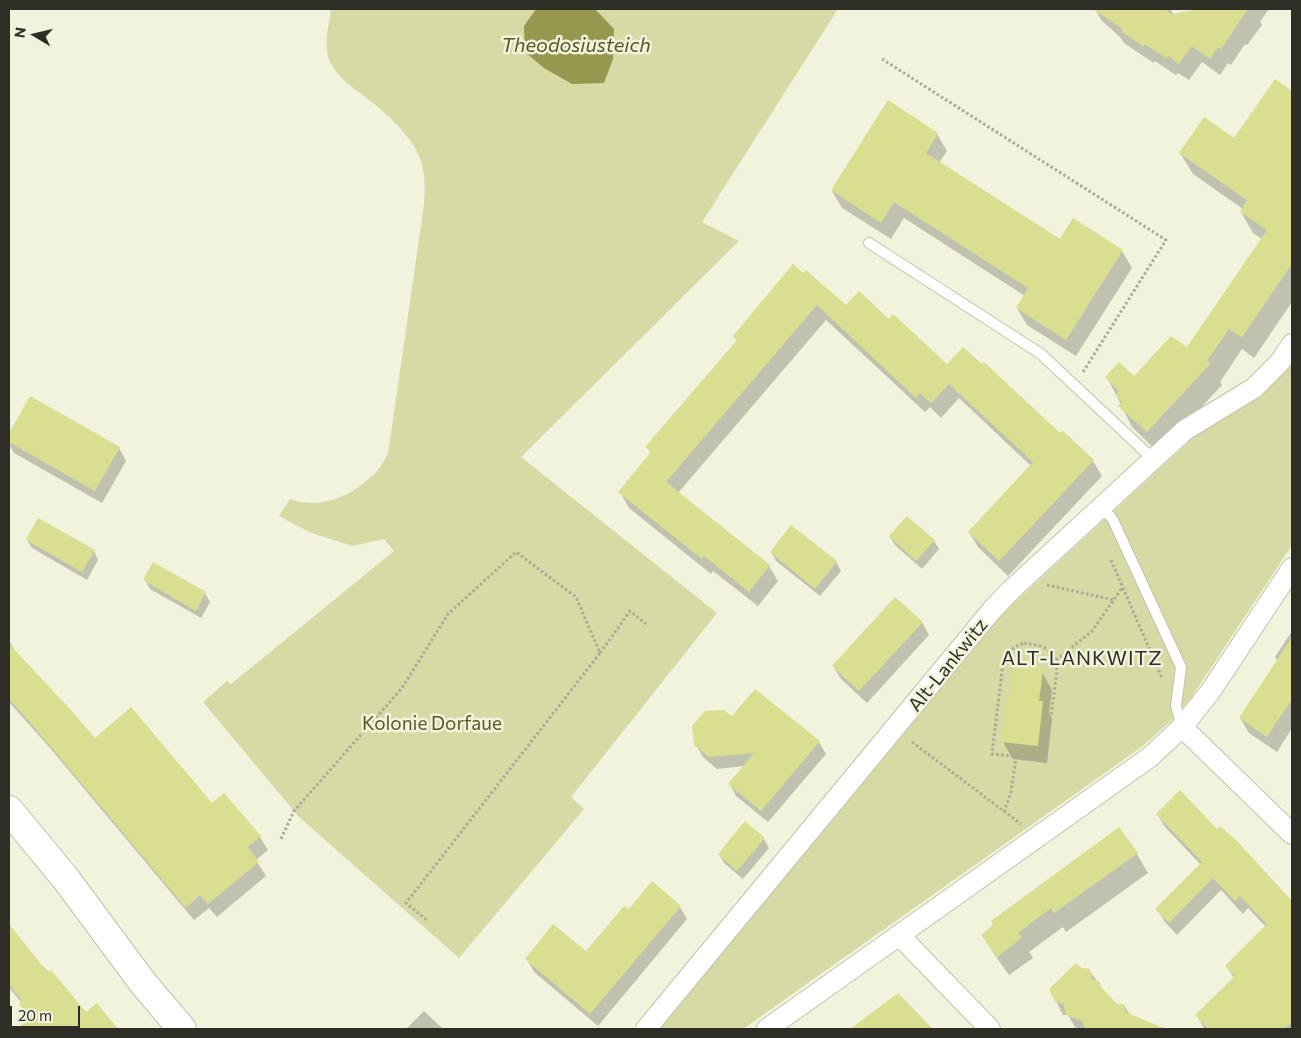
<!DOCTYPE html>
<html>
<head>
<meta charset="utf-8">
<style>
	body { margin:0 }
	#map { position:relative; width:1301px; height:1038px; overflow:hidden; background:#f1f3dc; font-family:Commissioner,sans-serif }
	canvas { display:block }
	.frame { position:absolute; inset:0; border:10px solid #2d2e25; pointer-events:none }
	.north { position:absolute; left:10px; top:10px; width:50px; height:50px; -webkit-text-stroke:4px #f1f3dc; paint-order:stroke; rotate:279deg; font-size:14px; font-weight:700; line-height:20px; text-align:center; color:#2d2e25 }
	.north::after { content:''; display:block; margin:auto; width:18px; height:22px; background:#2d2e25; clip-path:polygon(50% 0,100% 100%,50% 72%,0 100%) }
	.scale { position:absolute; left:10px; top:1006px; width:70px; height:22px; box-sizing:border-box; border:2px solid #2d2e25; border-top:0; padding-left:6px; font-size:15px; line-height:18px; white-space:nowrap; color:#2d2e25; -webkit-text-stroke:4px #f1f3dc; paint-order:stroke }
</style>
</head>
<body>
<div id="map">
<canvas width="1301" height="1038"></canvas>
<div class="frame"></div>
<div class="north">N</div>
<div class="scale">20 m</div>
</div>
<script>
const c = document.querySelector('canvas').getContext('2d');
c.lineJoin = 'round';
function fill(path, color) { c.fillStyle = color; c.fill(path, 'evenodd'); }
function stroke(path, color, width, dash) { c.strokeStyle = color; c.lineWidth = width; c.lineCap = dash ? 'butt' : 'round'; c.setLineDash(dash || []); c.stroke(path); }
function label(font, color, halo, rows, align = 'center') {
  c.font = font + ' Commissioner,sans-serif'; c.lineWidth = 5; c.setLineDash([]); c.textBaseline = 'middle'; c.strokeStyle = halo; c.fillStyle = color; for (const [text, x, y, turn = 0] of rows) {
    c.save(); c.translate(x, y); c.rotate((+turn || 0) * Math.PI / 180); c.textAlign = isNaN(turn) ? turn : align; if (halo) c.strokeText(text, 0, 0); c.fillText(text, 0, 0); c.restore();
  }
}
fill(new Path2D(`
	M331,9H838L702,222L739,241L521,457L717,613L571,797L584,809L459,958L299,817L203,702L227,681L231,684L394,551L384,539L352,546L309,532L279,516L290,499C320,510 353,496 375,473C381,468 384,460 388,454L424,205C427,169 422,151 397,125C388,116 379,107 368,99C354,89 338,78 330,62C323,45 329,26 331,9Z
	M1292,362V545L1191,698L1174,718L1143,746L743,1029H657L1004,612L1195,436L1255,400L1268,389Z`), '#d7daa5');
fill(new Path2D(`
	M536,9H595L614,29L613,59L604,83L572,84L544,68L525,52L524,26Z`), '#95984e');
fill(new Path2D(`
	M1095,9H1170L1174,15L1201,9H1269L1260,22L1262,25L1247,45L1245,44L1231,65L1228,63L1220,75L1202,62L1189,80L1178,73L1176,75L1155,61L1154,63L1124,43L1120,37L1102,21Z
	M1276,81L1292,92V171L1283,184L1292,191V302L1254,358L1242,349L1220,382L1222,385L1159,453L1132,427L1107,377H1134L1187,349L1262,239L1253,233L1241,212L1243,209L1193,174L1180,153L1234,140Z
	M937,134L947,151L939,163L1060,240L1122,251L1132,268L1076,356L1027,325L1017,308L1025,296L904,218L891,239L842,208L832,191Z
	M793,266L846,307L890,321L947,366L1060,435L1093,461L1102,476L1008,576L978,547L969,532L1031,466L959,398L941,418L930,407L925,412L826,320L678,493L769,566L778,581L758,606L713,571L711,574L629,508L620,492L651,454L647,447L738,342L734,336Z
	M30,398L119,448L126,461L102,503L14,453L9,444V436Z
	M890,537L934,541L939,549L922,569L895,545Z
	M27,540L94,551L98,560L87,580L32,548Z
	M771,552L836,562L841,571L820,596L776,561Z
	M154,564L205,593L210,602L201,618L150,589L145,580Z
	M922,622L929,635L867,703L841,679L833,666Z
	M1292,631V728L1277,752L1249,733L1240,718L1278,661L1275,657Z
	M9,640L15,651L95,740L212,805L260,837L268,850L256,860L266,876L217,917L209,908L194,920L50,748L9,702Z
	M1042,672L1052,690L1049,713L1052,719L1047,763L1013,759L1003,742L1011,698Z
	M819,742L826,754L768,822L736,796L730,784L744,766L717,769L703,757L696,745Z
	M1157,814L1217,830L1236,842L1292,903V942L1289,945L1292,948V1029H1205L1204,1028L1197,1015L1234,978L1226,966L1266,927L1248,908L1243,914L1221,890L1177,935L1165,922L1157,909L1201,865L1165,827Z
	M1119,829L1137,854L1148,873L1066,932L1063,927L1029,952L1033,958L1009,975L994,954L982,935Z
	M764,839L769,848L743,879L724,863L719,854Z
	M680,907L687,919L598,1026L534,972L527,959L586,953L629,911Z
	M9,926L40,965L86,1013L97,1005L117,1029H18L30,1020L20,1004L22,1003L9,988Z
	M1081,969L1089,970L1107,995L1117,1005H1124L1130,1015L1136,1018L1142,1029H1080L1075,1027L1068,1015H1063L1056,1001Z
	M898,994L931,1029H853Z
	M424,1011L443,1029H406Z`), '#0003');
fill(new Path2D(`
	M1093,9H1164L1172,14L1199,9H1248L1221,49L1218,47L1210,59L1192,46L1179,64L1168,56L1166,58L1145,44L1144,47L1121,31L1123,29Z
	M1275,79L1292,91V264L1242,337L1229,329L1207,361L1211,363L1147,432L1118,406L1122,402L1115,395L1119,391L1105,377L1119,362L1134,376L1171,336L1187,347L1267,230L1240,212L1247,200L1179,153L1204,117L1234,138Z
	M888,100L938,133L926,153L1060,239L1073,218L1123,250L1066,340L1016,308L1028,288L894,202L881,223L831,190Z
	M793,264L803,273L806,270L846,305L859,291L889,319L893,314L947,364L963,347L982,364L984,362L1060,433L1063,431L1094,460L999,561L968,532L1033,462L949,384L931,403L920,393L916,398L817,305L666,482L770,565L749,592L704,556L702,559L618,492L651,452L645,447L737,340L733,336Z
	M30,396L120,447L95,491L9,442V433Z
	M907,516L935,540L916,561L889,536Z
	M38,518L95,550L82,572L26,540Z
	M791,525L837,561L815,589L770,552Z
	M153,562L206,592L196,611L143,580Z
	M895,597L923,622L859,691L832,666Z
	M1292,637V699L1267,737L1239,718Z
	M9,644L69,708L95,738L131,707L212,803L224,793L261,836L248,847L259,862L208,904L200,895L186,908L41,735L9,699Z
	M1028,659L1035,661L1043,671L1039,701H1043L1038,746L1001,742L1007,696L1010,697L1013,668L1023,660Z
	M755,689L820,741L761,811L728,784L754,753L709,757L694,745L692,726L705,711L724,710L732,716Z
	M1180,790L1217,829L1220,826L1237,841L1292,901V1022L1284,1029H1208L1195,1015L1235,976L1225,966L1267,924L1240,896L1235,901L1213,878L1169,923L1155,909L1202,862L1156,814Z
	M745,821L765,838L737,871L718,854Z
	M1119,827L1138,853L1054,913L1051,908L1018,933L1022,938L997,957L981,935L993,925L991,921Z
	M652,881L681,906L590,1014L525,959L553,924L586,951L624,906L629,909Z
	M9,924L41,964L49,972L51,970L86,1012L97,1003L118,1029H16L31,1018L19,1004L22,1001L9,984Z
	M1076,963L1082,968L1090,969L1092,979L1100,982V986L1117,1004H1124L1125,1012L1166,1029H1085L1082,1021L1066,1015L1063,1003L1055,1002L1049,989Z
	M898,993L933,1029H850Z`), '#dade91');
const service = new Path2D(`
	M869,243L1041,354L1154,460
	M1101,509L1109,515L1113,520L1181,667L1176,706L1182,727`);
const minor = new Path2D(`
	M1182,727L1292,834
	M899,935L990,1029
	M646,1029L992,610L1011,590L1185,430L1254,388L1280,362L1292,344
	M767,1029L1150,757L1182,727L1210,692L1292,568`);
const secondary = new Path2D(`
	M9,810L66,879L143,983L182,1029`);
stroke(service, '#c1c3ac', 12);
stroke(minor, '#c1c3ac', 22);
stroke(secondary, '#c1c3ac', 30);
stroke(new Path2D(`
	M882,59L1166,240L1083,372
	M1111,560L1162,678
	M1047,585L1114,600
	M1024,643C1045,646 1054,648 1057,671L1045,760L992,754L1003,663C1008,652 1012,647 1024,643Z
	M600,653L630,611L646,624
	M1056,660L1092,631L1122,588
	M912,742L1021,824
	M1004,812L1011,792L1018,744
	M281,839L294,811L402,688L448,614L516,552L576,597L600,653L406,903L427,920`), '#a9ab99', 3, [2.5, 2.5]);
stroke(service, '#fff', 10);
stroke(minor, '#fff', 20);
stroke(secondary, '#fff', 28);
label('19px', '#2d2e25', '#f1f3dc', [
	["Alt-Lankwitz",948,665,-51]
]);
label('19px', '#585a22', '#f1f3dc', [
	["Kolonie Dorfaue",432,724]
]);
label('italic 20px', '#585922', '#f1f3dc', [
	["Theodosiusteich",576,45]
]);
c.letterSpacing = '1px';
label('20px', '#2d2e25', '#f1f3dc', [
	["ALT-LANKWITZ",1082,658]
]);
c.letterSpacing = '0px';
</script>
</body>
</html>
